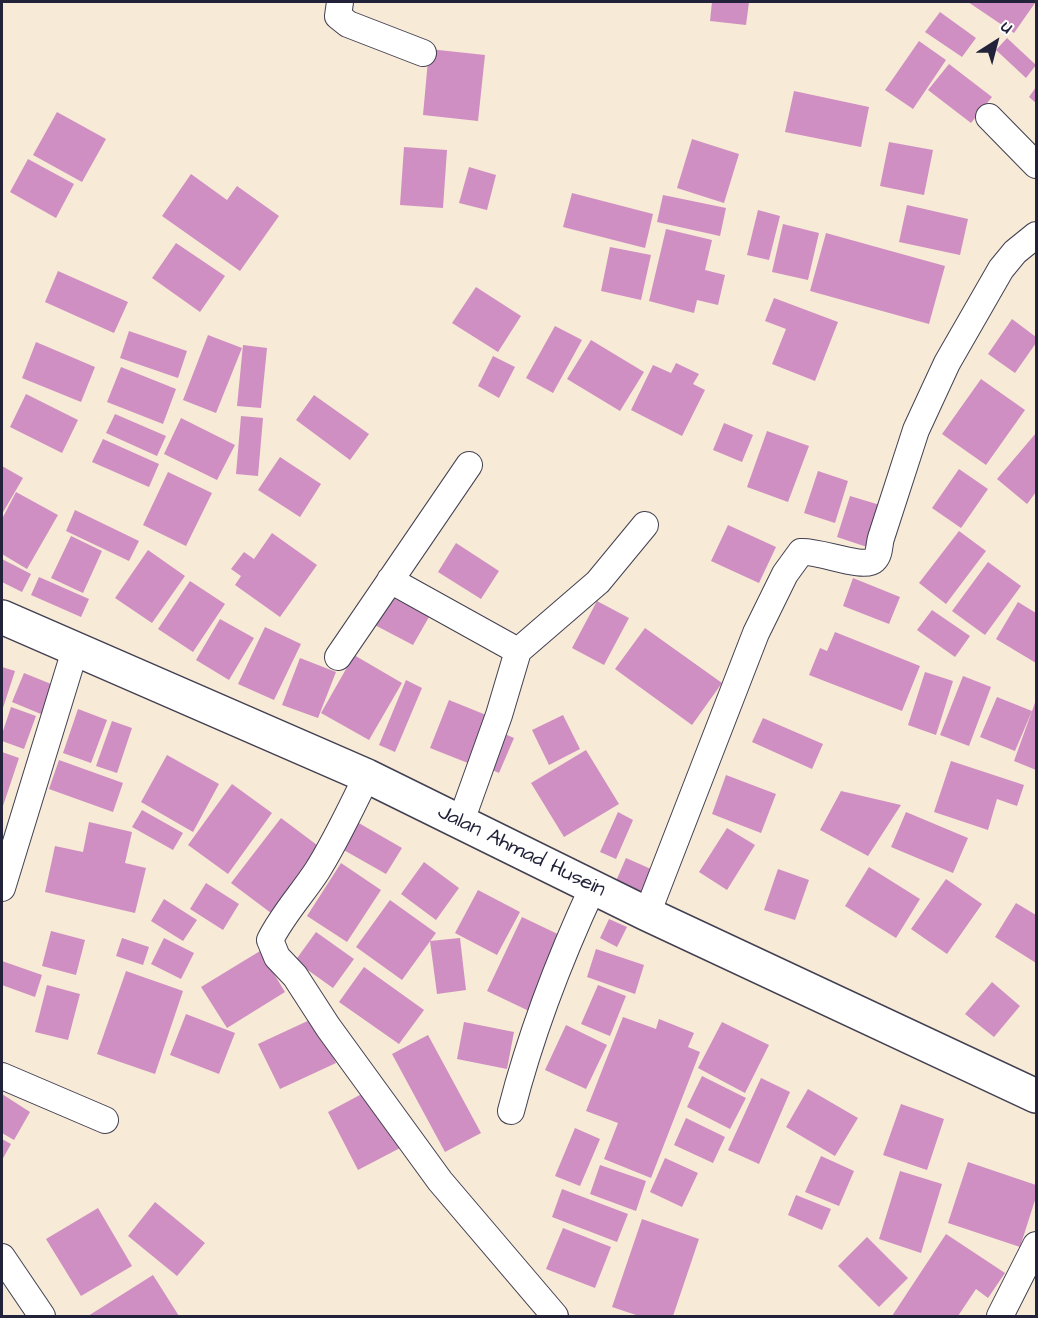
<!DOCTYPE html>
<html>
<head>
<meta charset="utf-8">
<style>
	body { margin:0 }
	#map { position:relative; width:1038px; height:1318px; overflow:hidden; background:#f7ead6; font-family:"Architects Daughter",sans-serif }
	canvas { display:block }
	.frame { position:absolute; inset:0; border:3px solid #22223b; pointer-events:none }
	.north { position:absolute; left:966px; top:12px; width:60px; height:60px; -webkit-text-stroke:4px #fff; paint-order:stroke; rotate:36deg; font-size:16px; font-weight:700; line-height:24px; text-align:center; color:#22223b }
	.north::after { content:''; display:block; margin:auto; width:21px; height:27px; background:#22223b; clip-path:polygon(50% 0,100% 100%,50% 72%,0 100%) }
</style>
</head>
<body>
<div id="map">
<canvas width="1038" height="1318"></canvas>
<div class="frame"></div>
<div class="north">U</div>
</div>
<script>
const c = document.querySelector('canvas').getContext('2d');
c.lineJoin = 'round';
function fill(path, color) { c.fillStyle = color; c.fill(path, 'evenodd'); }
function stroke(path, color, width, dash) { c.strokeStyle = color; c.lineWidth = width; c.lineCap = dash ? 'butt' : 'round'; c.setLineDash(dash || []); c.stroke(path); }
function label(font, color, halo, rows, align = 'center') {
  c.font = font + ' "Architects Daughter",sans-serif'; c.lineWidth = 5; c.setLineDash([]); c.textBaseline = 'middle'; c.strokeStyle = halo; c.fillStyle = color; for (const [text, x, y, turn = 0] of rows) {
    c.save(); c.translate(x, y); c.rotate((+turn || 0) * Math.PI / 180); c.textAlign = isNaN(turn) ? turn : align; if (halo) c.strokeText(text, 0, 0); c.fillText(text, 0, 0); c.restore();
  }
}
fill(new Path2D(`
	M712,2H749L746,25L710,21Z
	M968,2H1032L1035,3L1014,33Z
	M940,12L976,38L962,57L925,32Z
	M1007,38L1036,65L1026,78L996,50Z
	M919,41L946,60L913,109L885,90Z
	M429,49L485,55L478,121L423,115Z
	M949,64L992,97L971,123L928,90Z
	M1036,87V103L1029,97Z
	M794,91L869,107L861,147L785,132Z
	M57,112L106,139L82,182L33,155Z
	M692,139L739,154L724,203L677,188Z
	M889,142L933,150L924,195L880,186Z
	M404,147L447,150L443,208L400,205Z
	M28,159L74,184L56,218L10,192Z
	M469,167L496,175L487,210L459,203Z
	M191,174L227,200L237,186L279,216L240,271L162,216Z
	M572,193L653,214L645,248L563,227Z
	M663,195L726,208L720,236L657,222Z
	M907,205L968,219L960,255L899,242Z
	M758,210L780,216L769,260L747,255Z
	M783,224L819,233L808,280L772,272Z
	M666,229L712,240L705,270L725,275L718,305L697,300L694,313L649,301Z
	M826,233L945,266L929,324L810,291Z
	M176,243L225,276L200,312L152,278Z
	M610,247L651,255L641,300L601,291Z
	M58,271L128,302L114,333L45,302Z
	M476,287L521,316L498,352L452,323Z
	M774,298L838,322L815,381L772,364L786,329L765,321Z
	M1012,319L1036,337V343L1015,373L988,354Z
	M555,326L582,340L553,393L526,378Z
	M129,331L187,351L178,378L120,358Z
	M208,335L242,348L216,413L183,400Z
	M591,340L644,372L620,411L567,379Z
	M36,342L95,367L81,402L22,378Z
	M243,345L267,348L261,408L237,406Z
	M493,356L515,367L499,398L478,386Z
	M676,363L699,374L693,384L705,390L682,436L631,410L653,365L671,373Z
	M121,367L176,389L163,424L107,402Z
	M981,379L1025,410L986,465L942,434Z
	M26,394L78,420L62,453L10,427Z
	M314,395L369,434L350,460L296,420Z
	M115,414L166,436L157,456L106,433Z
	M241,416L263,418L258,476L236,474Z
	M181,418L235,445L217,480L164,454Z
	M724,423L753,435L742,462L713,450Z
	M767,431L809,446L788,502L747,487Z
	M1036,433V492L1027,504L997,479Z
	M103,439L159,464L149,487L92,462Z
	M280,457L321,484L300,517L258,490Z
	M2,466L23,478L2,514Z
	M959,469L988,489L961,528L932,508Z
	M818,471L848,481L835,523L804,513Z
	M168,472L212,493L186,546L143,525Z
	M16,492L58,515L27,569L2,554V519Z
	M850,496L880,505L867,547L837,537Z
	M75,510L139,541L129,561L66,531Z
	M728,525L776,547L759,583L711,561Z
	M959,531L986,551L946,604L919,583Z
	M272,533L317,565L280,617L235,585L241,576L231,569L244,552L254,559Z
	M71,536L102,551L83,593L51,578Z
	M456,543L499,571L481,599L438,572Z
	M148,550L185,576L152,623L115,598Z
	M2,559L31,574L22,592L2,582Z
	M988,562L1021,586L985,635L952,611Z
	M39,577L89,599L81,617L31,595Z
	M853,578L900,597L889,624L843,606Z
	M190,581L225,604L193,652L158,629Z
	M384,593L429,617L413,645L369,622Z
	M597,601L629,618L604,665L572,648Z
	M1018,602L1036,613V663L996,639Z
	M932,610L970,636L955,657L917,630Z
	M220,619L254,638L229,680L196,660Z
	M265,627L301,644L274,700L238,684Z
	M645,628L722,683L692,725L615,669Z
	M835,632L920,666L902,711L809,675L820,648L827,651Z
	M354,655L402,683L369,740L321,713Z
	M300,658L336,672L318,718L282,705Z
	M2,667L15,671L2,711Z
	M925,672L953,681L936,735L908,725Z
	M24,673L61,688L48,717L12,702Z
	M963,676L991,687L969,746L940,735Z
	M406,680L422,688L395,752L379,745Z
	M997,697L1032,711L1015,751L980,737Z
	M449,700L496,719L478,767L430,748Z
	M1036,700V770L1014,761Z
	M11,707L36,716L24,749L2,741V734Z
	M78,709L107,720L91,763L63,753Z
	M563,715L580,749L549,765L532,730Z
	M763,718L823,744L812,769L752,742Z
	M112,721L132,728L117,773L96,766Z
	M498,731L514,738L499,773L483,766Z
	M586,750L619,804L564,837L531,783Z
	M2,752L19,758L2,809Z
	M167,755L219,784L193,832L141,802Z
	M59,760L123,783L113,812L49,789Z
	M951,761L1024,785L1017,806L997,799L988,830L934,812Z
	M726,775L776,794L761,833L712,814Z
	M232,784L272,813L228,874L188,845Z
	M841,791L901,805L868,856L820,830Z
	M142,810L183,833L173,850L132,827Z
	M618,812L633,820L616,859L600,852Z
	M906,812L968,838L953,873L891,847Z
	M281,818L325,851L275,916L231,883Z
	M89,822L132,832L125,863L146,868L135,913L45,892L55,846L83,852Z
	M357,822L402,848L386,874L342,849Z
	M727,828L755,845L727,890L699,872Z
	M626,858L651,869L641,893L616,881Z
	M424,862L459,888L436,920L401,894Z
	M341,863L381,890L347,942L307,916Z
	M869,867L920,899L896,938L845,906Z
	M778,869L809,880L795,920L764,910Z
	M946,879L982,904L947,954L911,929Z
	M206,883L239,904L223,930L190,909Z
	M478,890L520,912L497,955L455,933Z
	M164,899L197,920L183,941L151,921Z
	M390,900L436,933L402,980L356,947Z
	M1016,903L1036,915V963L995,937Z
	M522,917L564,937L529,1011L487,991Z
	M609,919L627,927L617,947L600,938Z
	M51,931L85,940L76,975L42,966Z
	M316,932L354,959L333,988L295,961Z
	M122,938L149,947L143,965L116,956Z
	M164,938L194,953L181,979L151,964Z
	M460,938L466,990L437,994L430,941Z
	M596,949L644,965L635,994L587,977Z
	M260,951L285,992L227,1028L201,987Z
	M2,961L42,975L35,997L2,985Z
	M364,967L424,1010L399,1044L339,1002Z
	M126,971L183,991L155,1074L97,1054Z
	M992,982L1020,1006L994,1037L965,1014Z
	M47,985L80,994L68,1040L35,1032Z
	M598,985L626,996L610,1036L581,1024Z
	M186,1014L235,1033L219,1074L170,1055Z
	M623,1017L656,1029L659,1019L694,1033L688,1047L700,1052L651,1178L604,1159L618,1123L586,1111Z
	M314,1018L336,1063L280,1089L258,1044Z
	M464,1022L514,1032L507,1069L457,1059Z
	M722,1022L769,1045L745,1093L698,1068Z
	M566,1025L607,1045L586,1089L545,1070Z
	M428,1035L481,1133L445,1152L392,1054Z
	M702,1076L746,1098L730,1129L687,1107Z
	M761,1078L790,1092L759,1164L728,1150Z
	M371,1089L402,1147L358,1170L328,1112Z
	M808,1089L858,1118L835,1156L786,1127Z
	M2,1094L30,1112L14,1140L2,1133Z
	M901,1104L944,1119L927,1170L883,1155Z
	M686,1118L725,1137L713,1163L674,1145Z
	M575,1128L600,1139L580,1186L555,1176Z
	M2,1139L11,1144L2,1160Z
	M821,1156L854,1171L839,1206L805,1192Z
	M665,1158L698,1173L682,1207L650,1192Z
	M968,1162L1036,1185V1197L1020,1247L948,1223Z
	M600,1165L646,1181L636,1211L590,1194Z
	M900,1171L942,1184L921,1253L879,1239Z
	M562,1189L628,1214L617,1242L552,1217Z
	M796,1195L831,1209L822,1230L788,1215Z
	M155,1202L205,1243L177,1276L128,1236Z
	M98,1208L132,1266L81,1296L46,1239Z
	M642,1219L699,1239L673,1316H639L612,1307Z
	M563,1228L611,1247L595,1288L546,1269Z
	M946,1234L1005,1273L988,1298L976,1289L958,1316H892Z
	M867,1237L908,1278L879,1307L838,1266Z
	M153,1275L179,1316H88Z`), '#d08fc2');
const minor = new Path2D(`
	M340,2L338,16L348,24L423,53
	M989,117L1036,165
	M390,580L518,651
	M338,657L469,465
	M367,776C351,808 336,841 317,871C302,894 283,914 270,940L277,957L295,976L328,1027L440,1181L555,1316
	M461,821L499,715L518,651L598,582L645,525
	M2,888L75,650
	M647,914L756,633L785,574L801,552C818,550 864,570 874,560C880,555 879,544 881,538L916,430L947,363L1001,269L1015,252L1036,235
	M2,1076L105,1120
	M511,1111C531,1033 559,960 593,887
	M2,1257L42,1316
	M1000,1316L1036,1245`);
const secondary = new Path2D(`
	M2,617L367,776L647,914L1036,1096`);
stroke(minor, '#424052', 28);
stroke(secondary, '#424052', 36);
stroke(minor, '#fff', 26);
stroke(secondary, '#fff', 33);
label('21px', '#22223b', '#fff', [
	["Jalan Ahmad Husein",521,852,26]
]);
</script>
</body>
</html>
